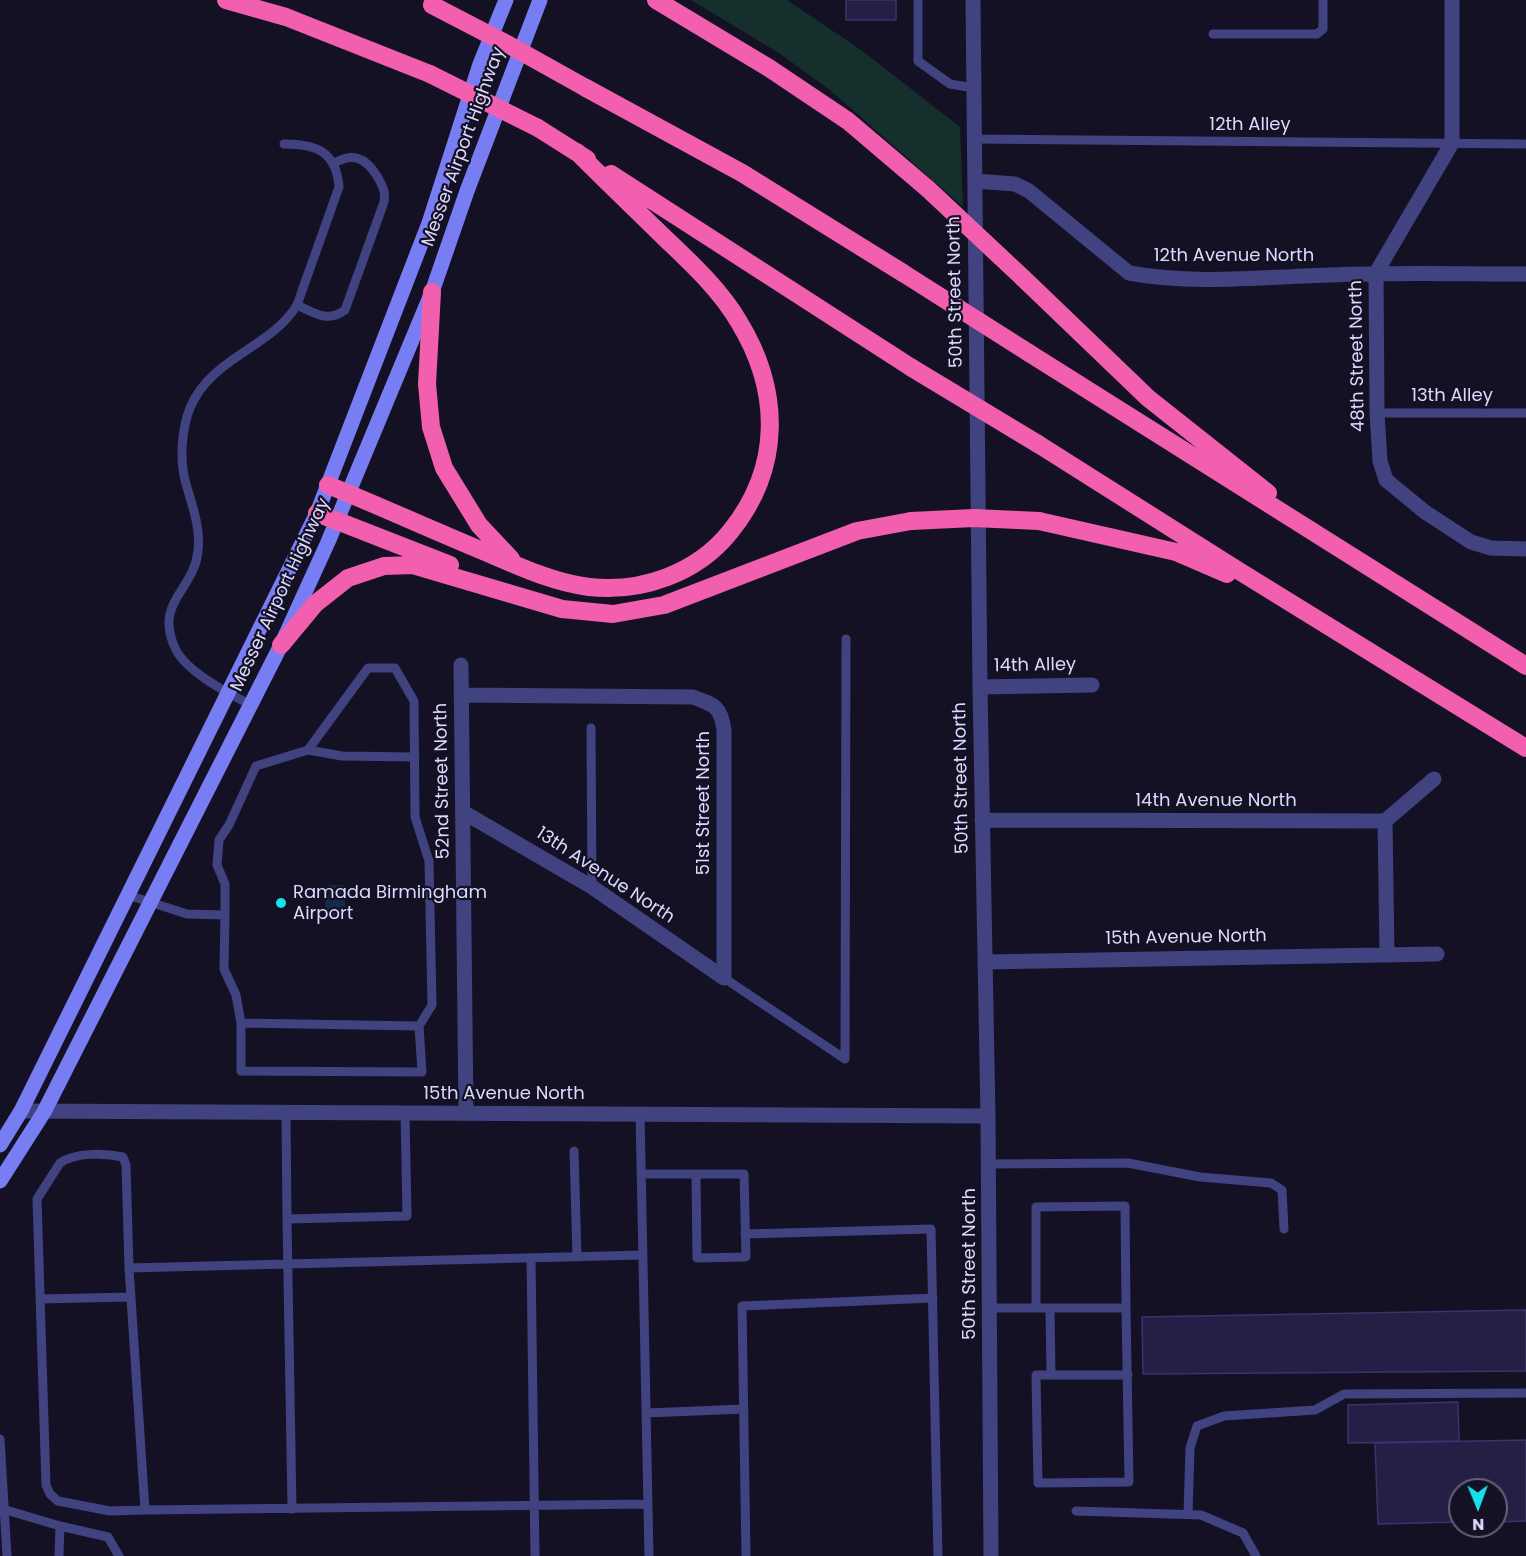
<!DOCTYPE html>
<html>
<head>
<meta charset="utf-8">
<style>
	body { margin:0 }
	#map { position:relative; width:1526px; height:1556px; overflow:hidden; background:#141125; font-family:Poppins,sans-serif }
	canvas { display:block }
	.north { position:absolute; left:1448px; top:1478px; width:60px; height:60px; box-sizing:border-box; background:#141125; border:2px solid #64617b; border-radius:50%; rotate:179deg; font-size:16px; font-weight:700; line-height:24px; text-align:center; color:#dbd9fc }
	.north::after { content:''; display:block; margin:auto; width:21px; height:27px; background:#16e2ea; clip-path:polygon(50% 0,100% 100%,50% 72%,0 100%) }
</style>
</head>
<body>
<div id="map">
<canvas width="1526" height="1556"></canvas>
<div class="north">N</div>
</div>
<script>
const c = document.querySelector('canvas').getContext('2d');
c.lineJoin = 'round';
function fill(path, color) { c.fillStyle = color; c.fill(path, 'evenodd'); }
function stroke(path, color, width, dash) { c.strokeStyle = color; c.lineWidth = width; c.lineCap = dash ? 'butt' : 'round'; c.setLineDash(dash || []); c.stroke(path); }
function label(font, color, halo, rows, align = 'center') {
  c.font = font + ' Poppins,sans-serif'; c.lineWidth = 4.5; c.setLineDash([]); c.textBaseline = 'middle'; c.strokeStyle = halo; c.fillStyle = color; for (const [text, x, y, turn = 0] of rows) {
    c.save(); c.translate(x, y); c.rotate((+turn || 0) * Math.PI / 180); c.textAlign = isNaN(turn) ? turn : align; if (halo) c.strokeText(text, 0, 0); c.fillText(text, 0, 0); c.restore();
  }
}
fill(new Path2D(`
	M691,0H787L861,50L960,127L963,207L830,90L779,53Z`), '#152f2c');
fill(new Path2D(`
	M327,885H344L346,917H324Z`), '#132a48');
const building = new Path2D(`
	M846,0H896V20H846Z
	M1526,1310V1371L1143,1374L1142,1317Z
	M1458,1402L1459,1441L1348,1443V1405Z
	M1526,1440V1521L1496,1522V1490H1460V1522L1378,1524L1375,1443Z`);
fill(building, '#241f45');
stroke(building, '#3b336e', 1.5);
stroke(new Path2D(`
	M918,0V61L950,84L974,88
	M1213,34H1317L1323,29V0
	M974,139L1526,144
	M297,305C314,313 328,323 345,310L384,202C386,191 382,185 377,176C365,157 352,152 333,164
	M1377,413H1526
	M251,705C228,693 186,672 175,648C154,601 194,591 198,551C201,524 190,501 184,476C180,455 182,428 190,408C211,357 271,348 297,305L339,187C336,151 316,144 284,144
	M591,728L592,887
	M308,750L342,756L415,757
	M128,895L187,914L225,915L224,969L236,995L241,1023V1071L422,1072L419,1026L432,1005L429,861L415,817L414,701L395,668H368L308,750L256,766L229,825L219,840L217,865L225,884V915
	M724,978L845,1059L846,639
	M241,1023L419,1026
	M286,1113L287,1219L407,1216L405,1113
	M640,1114L649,1556
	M574,1151L577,1257
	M988,1164L1128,1163L1200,1177L1271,1183L1282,1190L1284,1229
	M641,1174H744L746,1257L697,1258L696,1174
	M287,1219L292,1509
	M745,1234L931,1229L938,1556
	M643,1255L129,1268L145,1510L648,1504
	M531,1258L535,1556
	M129,1268L126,1165L123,1157C105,1153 76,1152 60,1163L37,1199L46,1485L50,1494L58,1501L110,1511L145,1510
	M40,1299L131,1297
	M989,1308H1126L1129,1482L1038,1483L1036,1375H1128
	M1036,1308V1207L1125,1206L1126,1308
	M1050,1308L1051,1375
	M646,1413L744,1409
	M0,1439L7,1556
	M6,1510L60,1526
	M1076,1511L1201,1515L1243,1533L1256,1556
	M1188,1514L1190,1448L1197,1426L1224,1416L1315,1410L1344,1394L1526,1393
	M59,1556L60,1526L108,1537L119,1556
	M746,1556L742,1306L933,1298`), '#414280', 9);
stroke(new Path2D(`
	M973,0L980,687L988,1116L991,1556
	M1452,0V143L1376,273L1377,413L1380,461L1386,480L1425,512L1471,542L1491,548L1526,549
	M975,181L1015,184L1029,191L1129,273C1194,285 1263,277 1329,275C1395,272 1460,274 1526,274
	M461,665L466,1113
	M980,687L1092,685
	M461,695L693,697C715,705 721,707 724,730V978
	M463,812L592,887L724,978
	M982,820L1385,821L1434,779
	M1385,821L1387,954
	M985,962L1437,954
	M21,1111L988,1116`), '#414280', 15);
stroke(new Path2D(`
	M0,1145L21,1111L317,513L429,223L480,64L506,0
	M0,1181L44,1112L281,645L328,542L432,292L467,191L540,0`), '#797df3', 15);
stroke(new Path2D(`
	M226,0L286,17L430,74
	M656,0L769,68L848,121L928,189
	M586,88L742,173L903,273
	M538,128L587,159
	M611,174L912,368
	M1023,278L1148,398L1268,493
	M432,292L427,384L431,427L444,468L479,525L511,559
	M1029,353L1526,666
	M1038,444L1239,571L1526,748
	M328,485C379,506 428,528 478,549C514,564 550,582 589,587C642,593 697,573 730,532C782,468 781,391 739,322C721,291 693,265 668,241C637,211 607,182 577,152
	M317,513L450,565
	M1039,521L1176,552L1227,574
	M281,645L315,604L348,578L384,566L413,565L562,609L613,614L664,605L857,531L911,521`), '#f15fae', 18);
stroke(new Path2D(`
	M432,5L509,45L586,88
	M430,74L538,128
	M928,189L1023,278
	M903,273L1029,353
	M912,368L1038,444
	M911,521L974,518L1039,521`), '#f15fae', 18);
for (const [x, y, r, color] of [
	[281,903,6,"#16e2ea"]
]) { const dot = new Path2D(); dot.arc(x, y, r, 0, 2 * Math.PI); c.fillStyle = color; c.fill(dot); stroke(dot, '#141125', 2); }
label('18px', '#dbd9fc', '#141125', [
	["12th Alley",1250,125],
	["Messer Airport Highway",464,147,-70],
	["12th Avenue North",1234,256],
	["50th Street North",956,292,-91],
	["48th Street North",1358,356,-91],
	["13th Alley",1452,396],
	["Messer Airport Highway",281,595,-65],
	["14th Alley",1035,666,-1],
	["50th Street North",962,778,-91],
	["52nd Street North",443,781,-91],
	["14th Avenue North",1216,801],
	["51st Street North",704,803,-90],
	["13th Avenue North",605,876,33],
	["15th Avenue North",1186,938,-1],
	["15th Avenue North",504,1094],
	["50th Street North",970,1264,-90]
]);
label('18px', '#dbd9fc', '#141125', [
	["Ramada Birmingham",293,893],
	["Airport",293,914]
], 'left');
</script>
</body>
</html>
